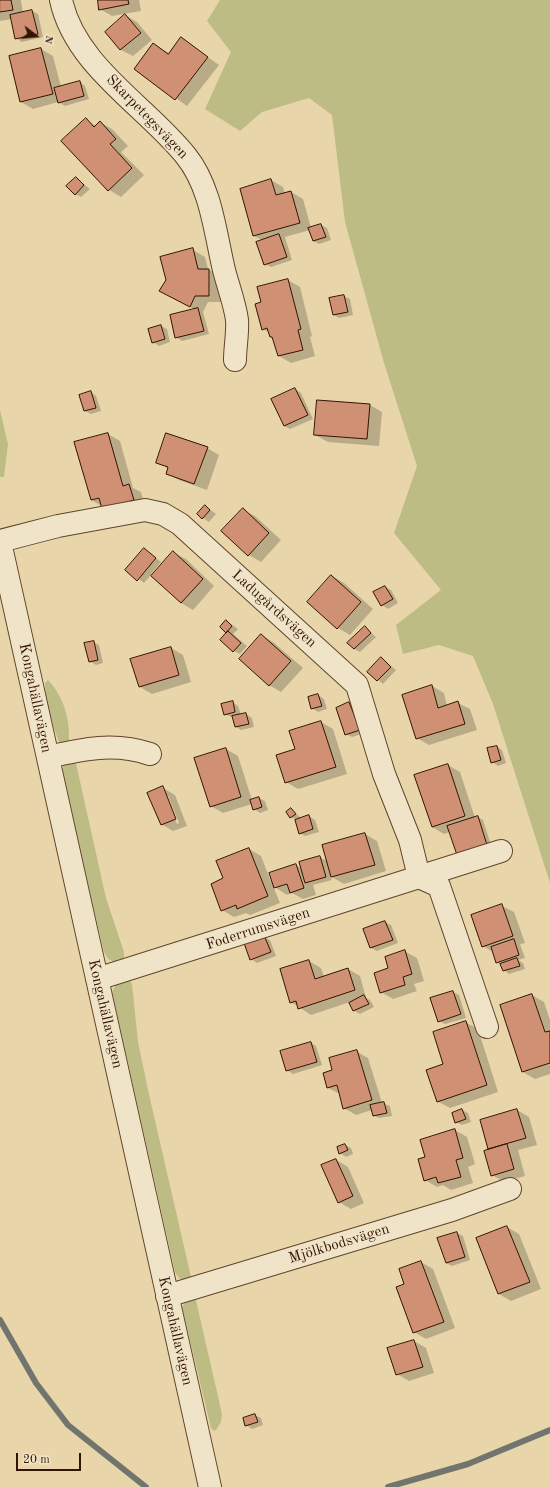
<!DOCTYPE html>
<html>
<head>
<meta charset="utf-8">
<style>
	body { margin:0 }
	#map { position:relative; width:550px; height:1487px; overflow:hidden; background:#e8d6aa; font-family:"Old Standard TT",serif }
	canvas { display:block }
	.north { position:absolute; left:16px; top:16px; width:40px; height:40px; -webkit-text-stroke:3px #f0e4c8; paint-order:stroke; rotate:106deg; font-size:11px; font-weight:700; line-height:16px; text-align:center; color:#331302 }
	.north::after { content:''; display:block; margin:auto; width:14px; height:18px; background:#331302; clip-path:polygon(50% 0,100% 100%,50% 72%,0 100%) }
	.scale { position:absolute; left:16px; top:1453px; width:65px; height:18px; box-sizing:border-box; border:2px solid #331302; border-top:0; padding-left:5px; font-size:12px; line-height:14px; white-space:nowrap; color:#331302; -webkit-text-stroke:3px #f0e4c8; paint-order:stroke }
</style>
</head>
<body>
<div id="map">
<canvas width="550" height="1487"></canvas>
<div class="north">N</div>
<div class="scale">20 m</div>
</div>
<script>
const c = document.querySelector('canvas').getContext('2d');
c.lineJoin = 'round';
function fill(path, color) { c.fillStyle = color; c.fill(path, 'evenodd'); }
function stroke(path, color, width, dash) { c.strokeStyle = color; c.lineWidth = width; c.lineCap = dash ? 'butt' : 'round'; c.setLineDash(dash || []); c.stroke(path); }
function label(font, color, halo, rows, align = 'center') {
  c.font = font + ' "Old Standard TT",serif'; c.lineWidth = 3.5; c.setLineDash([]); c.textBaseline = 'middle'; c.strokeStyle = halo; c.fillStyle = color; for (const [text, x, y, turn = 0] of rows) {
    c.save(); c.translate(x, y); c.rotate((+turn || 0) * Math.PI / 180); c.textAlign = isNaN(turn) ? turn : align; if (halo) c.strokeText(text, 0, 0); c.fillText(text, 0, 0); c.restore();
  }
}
fill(new Path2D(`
	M220,0H550V883L493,704L473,656L439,645L403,654L396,625L441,590L394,533L417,466L384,363L345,222L332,115L309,98L262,112L240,131L205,109L231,52L207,21Z
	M0,410L8,444L4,477H0Z
	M48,680C64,697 70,719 69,742L64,744L59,742C52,723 45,703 45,683Z
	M75,759L106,898L124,952V959L117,963L108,959L104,952L61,771L65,763Z
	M127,980L130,981L132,984L138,1042L148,1090L191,1277L190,1281C182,1281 179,1279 175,1272L112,992L116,985Z
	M195,1296L222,1414L221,1422L216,1430L214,1431L211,1428L182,1307L188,1298Z`), '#bdbc84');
fill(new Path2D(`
	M0,0H21L23,13L32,11L38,14L43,37L22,42L16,38L12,19L0,21Z
	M99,0H139L141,11L112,16L100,9Z
	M125,15L137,22L152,40L133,56L121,50L106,32Z
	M181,38L219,65L187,106L135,69L154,44L170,54Z
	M41,49L53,56L61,87L80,82L85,86L89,99L65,106L58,102L33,109L21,102Z
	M86,120L96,126L100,122L112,129L128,146L121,152L144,175L121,197L109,190L63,141Z
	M76,178L90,189L81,197L75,194Z
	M271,180L283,187L285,194L291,192L303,199L311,228L321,225L327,228L331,240L319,244L313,241L310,230L285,237L292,260L271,267L265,264L262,240L254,236L241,189Z
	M193,250L205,257L208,269L221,277V302H208L203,312L209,334L182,341L176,337L196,310L172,297Z
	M288,280L300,287L312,336L310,337L315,356L291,363L279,356L274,338L271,337L270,333L263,329L262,303Z
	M344,296L350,299L353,315L339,318L334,315Z
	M161,326L167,329L170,342L159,346L153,342Z
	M295,389L301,393L313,419L290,429L284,426Z
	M91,392L96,396L101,411L91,414L85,411Z
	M370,405L382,412L379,446L328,442L315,435Z
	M108,434L120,441L133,488L141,492L145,506H102L91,500Z
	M207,448L219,455L207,490L179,480L167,473L169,469L157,462Z
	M205,506L216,514L209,522L203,518Z
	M243,510L255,516L281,540L261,562L249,555L223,531Z
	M144,549L161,562L151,574L153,575L174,553L186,559L214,586L193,610L181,603L151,575L144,583L127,570Z
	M332,576L344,583L373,609L350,635L338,628Z
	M385,587L391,590L398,603L388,609L382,605Z
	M227,621L238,629L233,634L247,646L240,654L234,651L228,633L222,627Z
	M365,627L376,637L360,652L354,649Z
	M261,635L273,642L303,668L281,692L269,685Z
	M93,642L99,645L103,663L96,665L90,661Z
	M171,648L183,655L191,682L152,694L140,687Z
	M381,658L396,670L383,684L369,672Z
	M432,686L444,693L447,706L458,703L470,709L477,730L429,745L417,738Z
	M318,695L324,699L327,709L318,712L312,708Z
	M232,702L238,706L241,715L246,714L252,718L254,727L241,730L235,726L234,717H231L225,714Z
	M349,703L355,707L365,733L352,737L346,734Z
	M321,722L333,729L347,774L298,789L286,782L296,750Z
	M497,747L502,750L506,763L498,766L492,762Z
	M226,749L238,756L252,800L259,798L265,801L268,810L260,813L254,809L252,804L223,813L211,806Z
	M448,765L460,772L475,818L478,817L483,820L492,848L450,832L444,834L432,827Z
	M163,788L175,795L187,826L173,831L161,824ZM166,796H168L179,823L177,824Z
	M291,809L302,819L309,816L315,820L319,832L305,836L299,833L296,820L291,817Z
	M365,834L377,841L386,871L344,884L330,876L332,880L313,885L316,895L303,899L292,893L287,895L273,886L280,903L250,915L246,913L234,917L222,910L225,879L249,849L261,856L271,882L296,865L302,869L320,857L327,861L323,846Z
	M502,906L514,912L525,943L520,944L525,958L518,960L523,963L525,969L509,974L504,970L501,965L497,962L493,952L483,946Z
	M385,922L391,925L398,943L377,951L371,948Z
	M264,937L270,940L276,956L257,963L251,959Z
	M404,951L417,958L424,981L414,984L417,991L393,999L381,992L390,969Z
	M309,961L321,968L324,977L348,969L360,976L366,998L370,1000L374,1007L360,1014L354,1011L350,1002L311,1015L291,1002Z
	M453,992L459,995L466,1018L445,1024L439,1021Z
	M532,995L544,1002L550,1020V1074L535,1079L523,1072L501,1006Z
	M465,1022L478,1029L498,1092L450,1108L437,1101L445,1064Z
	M311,1043L316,1046L322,1065L293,1074L287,1070Z
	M356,1051L368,1058L382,1103L390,1106L392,1116L379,1118L373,1115L372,1110L356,1115L344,1108L340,1094L328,1088L333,1071Z
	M462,1110L468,1113L471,1122L462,1125L456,1122Z
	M517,1110L529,1117L537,1145L518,1150L525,1176L504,1182L492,1175L489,1150L481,1121Z
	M455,1130L467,1137L475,1164L468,1167L473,1183L451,1190L443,1185L437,1187L425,1180L426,1158Z
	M345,1145L351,1148L353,1154L346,1157L340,1153Z
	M336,1160L348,1167L364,1203L351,1209L339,1202Z
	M507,1227L519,1234L541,1289L511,1301L499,1294L477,1238Z
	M457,1233L463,1236L470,1260L452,1266L446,1263Z
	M421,1262L433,1269L455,1328L426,1339L414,1332L406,1284L401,1269Z
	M414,1341L426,1348L434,1373L409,1381L397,1374L389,1349Z
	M255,1415L261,1418L263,1425L252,1429L246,1425Z`), '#0003');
stroke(new Path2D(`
	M0,1320L36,1383L68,1425L146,1487
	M388,1487L468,1464L550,1430`), '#71756d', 6);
const building = new Path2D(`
	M0,0H11L13,10L0,12Z
	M98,0H128L129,4L99,10Z
	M32,10L38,34L15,39L10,15Z
	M125,14L141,33L120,50L105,32Z
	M181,37L208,57L175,100L134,69L153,43L168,54Z
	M41,48L53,94L20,102L9,56Z
	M80,81L84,96L58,103L54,88Z
	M86,118L94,127L100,121L116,139L110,144L132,168L108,191L61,141Z
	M76,177L84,185L75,195L66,186Z
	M271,179L276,195L291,191L300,223L253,236L240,189Z
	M321,224L326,237L313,241L308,228Z
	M279,234L287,257L264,265L256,242Z
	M193,248L198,269H209V296H195L190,307L159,291L166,280L160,257Z
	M288,279L301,329L298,330L303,350L278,356L272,337H270L267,328L262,330L255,304L261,302L257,287Z
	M344,295L348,312L333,315L329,298Z
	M198,308L204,331L175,338L170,315Z
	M161,325L165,339L152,343L148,329Z
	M295,388L308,415L284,426L271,399Z
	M91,391L96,408L84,411L79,395Z
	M317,400L370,404L367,439L314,435Z
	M108,433L123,486L129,484L134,500L102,509L99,498L91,500L74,442Z
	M166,433L208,447L194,484L166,474L168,467L156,463Z
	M205,505L210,510L202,519L197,514Z
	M243,508L269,533L248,556L221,531Z
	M144,548L156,558L137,581L125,570Z
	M173,551L203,579L181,603L151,576Z
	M331,575L361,602L337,629L307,602Z
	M385,586L393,599L381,606L373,592Z
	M226,620L232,626L226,633L220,627Z
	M365,626L371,633L354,649L347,643Z
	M228,631L241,643L233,652L220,640Z
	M261,634L291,661L269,686L239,659Z
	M94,641L98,660L89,662L84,643Z
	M171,647L179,675L139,687L130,659Z
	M381,657L391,667L377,681L367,672Z
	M432,685L438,708L458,701L465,724L416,739L402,695Z
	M318,694L322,706L311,709L308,697Z
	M233,701L235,712L224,715L221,704Z
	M349,702L360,730L345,735L336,708Z
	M246,713L249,724L235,727L232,716Z
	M321,721L336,767L285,783L276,755L295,749L289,731Z
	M497,746L501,760L491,763L487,748Z
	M226,748L241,797L210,807L194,758Z
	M448,764L465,816L432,827L414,775Z
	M163,786L176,819L161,825L147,793Z
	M259,797L262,807L253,810L250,800Z
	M291,808L296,814L290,818L286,812Z
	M309,815L313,829L299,834L295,820Z
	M478,816L487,845L457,855L447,826Z
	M365,833L375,865L331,877L322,845Z
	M249,848L268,896L237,909L236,905L221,911L211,884L223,878L216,861Z
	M320,856L326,877L305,883L299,862Z
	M296,864L304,888L290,893L287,884L274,888L269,873Z
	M502,904L513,936L482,947L471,915Z
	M385,921L393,940L370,948L363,929Z
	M264,935L271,952L250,960L244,943Z
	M514,939L519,955L496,963L491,947Z
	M405,950L412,974L403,977L405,985L380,993L374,973L388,968L385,957Z
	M517,958L520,966L503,971L500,964Z
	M309,960L315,979L348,968L355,990L298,1009L296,1001L290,1003L280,969Z
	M453,991L461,1014L438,1022L430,998Z
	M532,994L545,1032L550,1031V1063L522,1072L500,1005Z
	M364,995L369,1004L353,1011L349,1003Z
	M466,1021L487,1085L437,1102L426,1070L443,1064L433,1032Z
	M311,1042L317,1062L286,1071L280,1051Z
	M357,1050L372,1100L343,1109L337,1085L327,1088L323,1073L332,1070L329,1058Z
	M384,1102L387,1113L373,1116L370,1105Z
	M462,1109L466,1119L455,1123L452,1113Z
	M517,1109L526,1138L488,1149L480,1120Z
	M455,1129L463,1158L456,1160L461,1177L438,1183L436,1177L424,1181L418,1159L425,1157L420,1140Z
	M345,1144L348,1150L339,1154L337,1147Z
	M507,1144L514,1169L491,1176L484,1151Z
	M336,1159L353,1196L338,1203L321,1165Z
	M507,1226L530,1282L498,1294L476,1238Z
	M457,1232L465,1257L446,1263L437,1238Z
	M421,1261L444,1322L413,1333L396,1287L404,1284L399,1269Z
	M414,1340L423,1367L396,1375L387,1348Z
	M255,1414L258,1422L245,1426L243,1418Z`);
fill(building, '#d09073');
stroke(building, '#331302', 1);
const minor = new Path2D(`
	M61,0C75,66 146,106 186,156C211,187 215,232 224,270C228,286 235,304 237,320C238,333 235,347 235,360
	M0,541L58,526L145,510L163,514L180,524L357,685L384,774L410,840L419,877
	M0,542L210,1487
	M48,757C83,749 114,742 150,754
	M419,877L439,886L487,1027
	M97,979L501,851
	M167,1296L452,1210L510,1189`);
stroke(minor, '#60442c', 24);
stroke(minor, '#f0e4c8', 22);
label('15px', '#331302', '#f0e4c8', [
	["Skarpetegsvägen",147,117,46],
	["Ladugårdsvägen",274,609,42],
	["Kongahällavägen",35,698,78],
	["Foderrumsvägen",258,929,-18],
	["Kongahällavägen",105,1014,77],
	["Mjölkbodsvägen",339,1244,-17],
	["Kongahällavägen",175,1331,77]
]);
</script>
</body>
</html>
